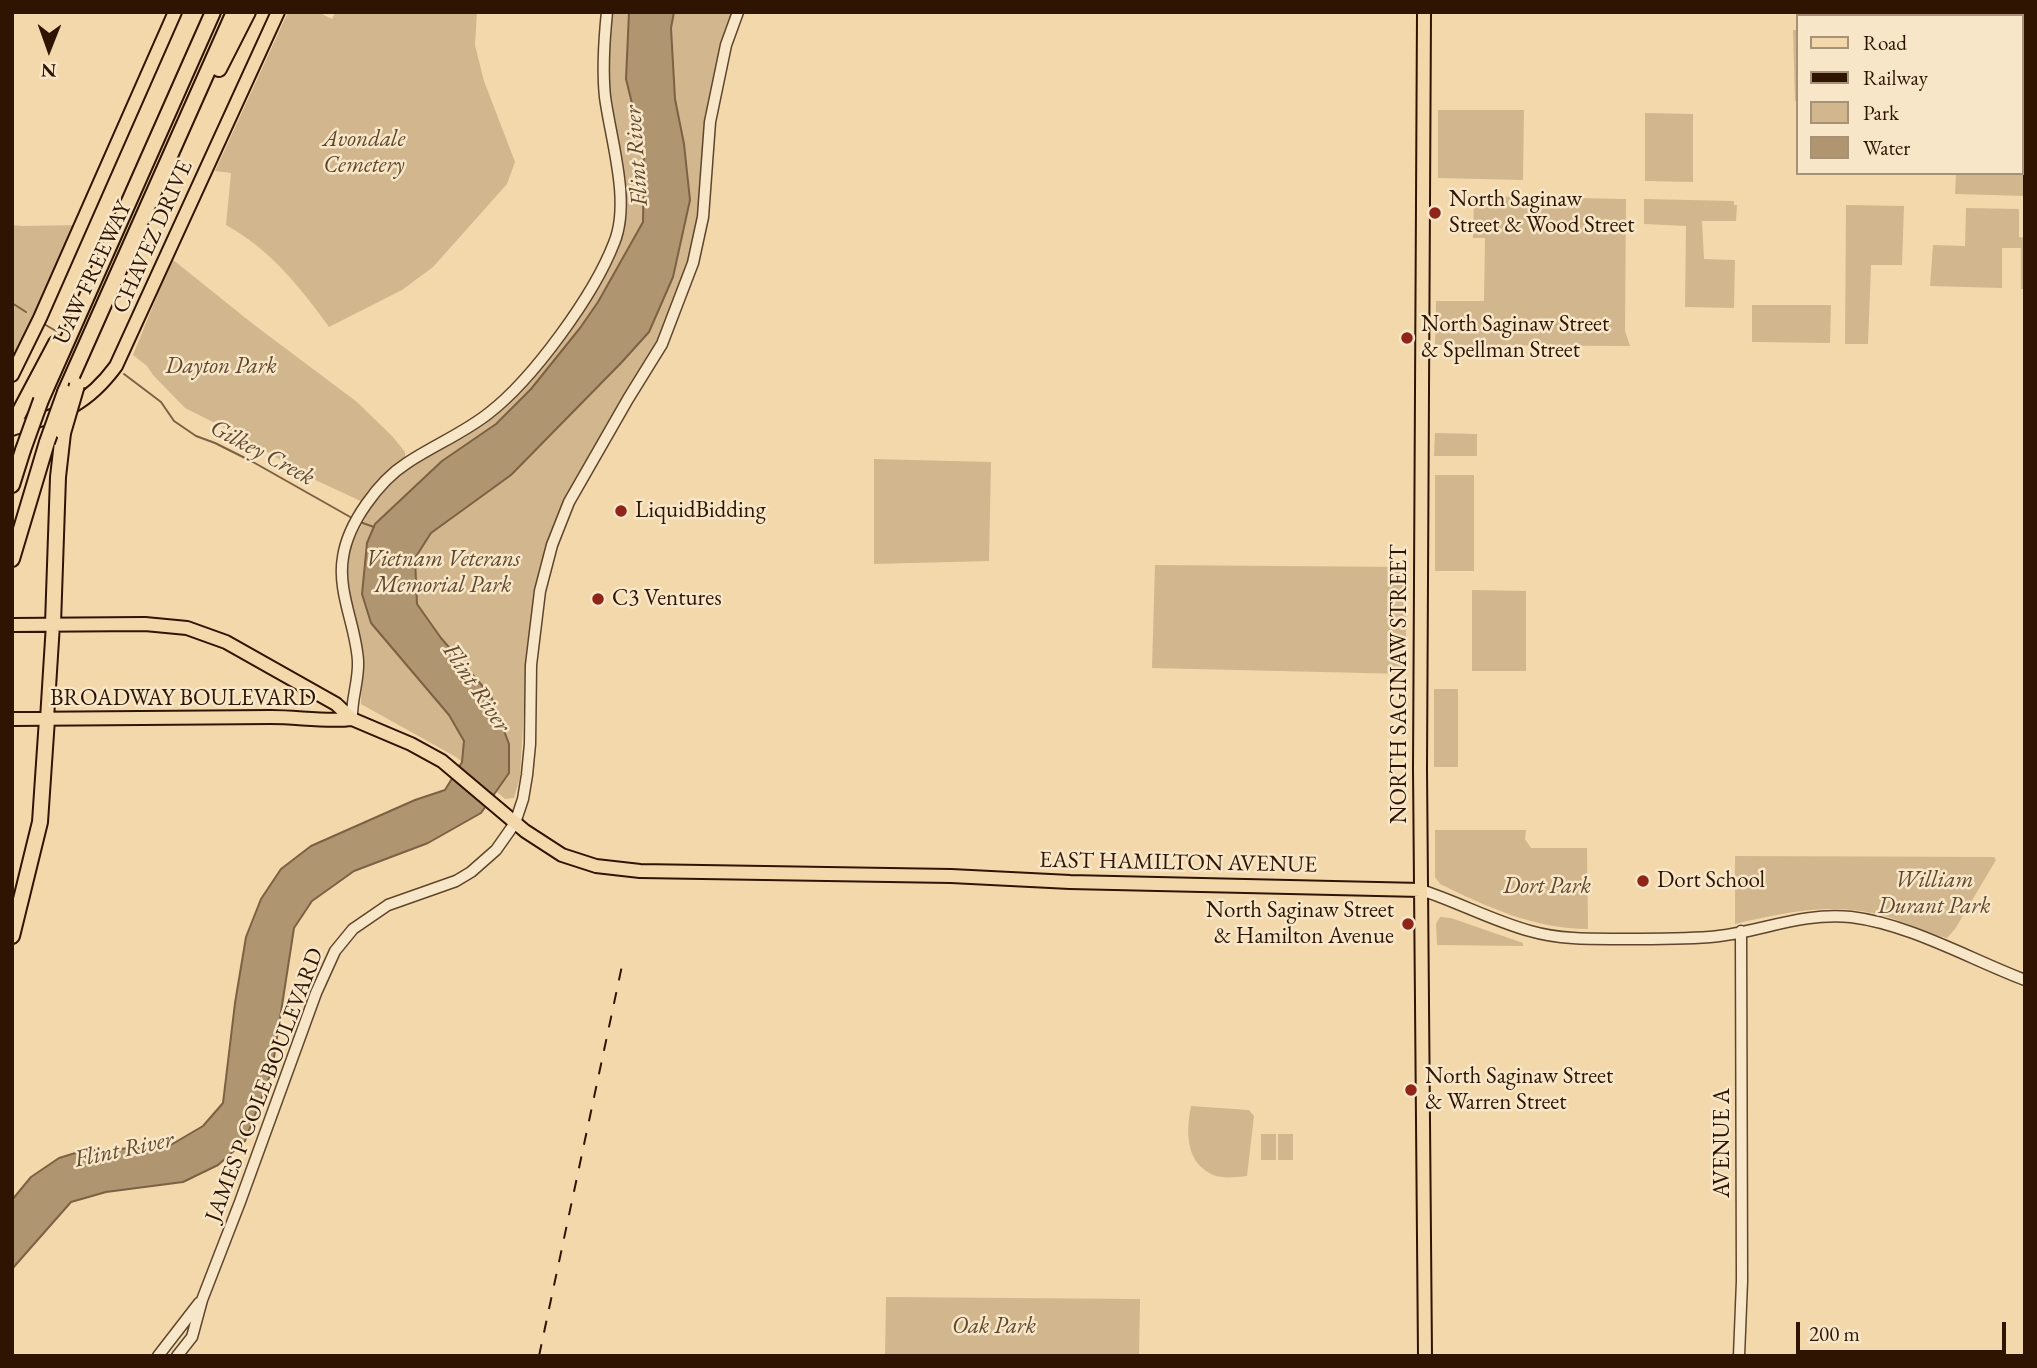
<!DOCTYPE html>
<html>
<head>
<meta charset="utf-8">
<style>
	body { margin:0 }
	#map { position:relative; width:2037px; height:1368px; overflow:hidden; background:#f3d8ab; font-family:"EB Garamond",serif }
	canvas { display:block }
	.frame { position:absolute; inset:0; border:14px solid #2e1401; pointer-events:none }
	.legend { position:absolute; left:1796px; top:14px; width:228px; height:161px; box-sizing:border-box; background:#f7e6c8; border:2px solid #a79278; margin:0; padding:9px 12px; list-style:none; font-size:21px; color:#2e1401 }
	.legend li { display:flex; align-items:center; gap:14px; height:35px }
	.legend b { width:35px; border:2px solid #a79278 }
	.north { position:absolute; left:14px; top:14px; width:70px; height:70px; -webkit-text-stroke:5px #f7e6c8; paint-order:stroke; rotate:181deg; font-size:19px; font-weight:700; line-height:28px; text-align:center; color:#2e1401 }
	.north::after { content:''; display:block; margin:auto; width:24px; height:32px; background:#2e1401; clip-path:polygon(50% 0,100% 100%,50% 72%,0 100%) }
	.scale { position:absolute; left:1796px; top:1322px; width:210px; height:32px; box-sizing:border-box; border:4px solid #2e1401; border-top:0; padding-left:9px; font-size:21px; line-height:24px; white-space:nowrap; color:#2e1401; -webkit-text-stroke:5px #f7e6c8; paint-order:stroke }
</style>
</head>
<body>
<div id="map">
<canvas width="2037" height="1368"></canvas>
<div class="frame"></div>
<ul class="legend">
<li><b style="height:9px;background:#f3d8ab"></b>Road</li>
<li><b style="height:9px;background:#2e1401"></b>Railway</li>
<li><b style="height:19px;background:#d2b78e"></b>Park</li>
<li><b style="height:19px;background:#b09571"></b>Water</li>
</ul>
<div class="north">N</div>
<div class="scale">200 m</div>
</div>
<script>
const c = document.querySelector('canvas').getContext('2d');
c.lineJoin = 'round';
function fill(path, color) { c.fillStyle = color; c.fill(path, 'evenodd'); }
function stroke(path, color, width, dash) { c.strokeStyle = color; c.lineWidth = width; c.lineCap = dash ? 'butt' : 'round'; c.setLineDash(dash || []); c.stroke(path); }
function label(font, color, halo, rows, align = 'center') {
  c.font = font + ' "EB Garamond",serif'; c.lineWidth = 5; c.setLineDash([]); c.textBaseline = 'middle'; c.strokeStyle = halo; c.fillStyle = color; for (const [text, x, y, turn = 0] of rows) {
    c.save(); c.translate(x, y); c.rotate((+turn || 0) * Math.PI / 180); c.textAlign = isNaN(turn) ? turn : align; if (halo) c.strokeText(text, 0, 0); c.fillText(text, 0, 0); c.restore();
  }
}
fill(new Path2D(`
	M288,12H318L332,19L335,12H477L475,45L484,81L515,162L507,184L433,267L402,290L329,327C300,287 270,249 226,225L231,173L215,171Z
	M612,12H735L729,26L715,76L707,111L698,208L691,254L671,315L654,349L588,460L537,588L528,638L520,777L514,798L505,799L456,757L361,704L362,652L348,591L346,565L352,543L373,504L395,479L431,453L477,426L534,367L607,261L623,207L605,73Z
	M1793,30H1797V101H1795Z
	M2025,46V101H2021V48Z
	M1438,110H1524L1523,180L1438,178Z
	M1645,113L1693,114V182L1645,181Z
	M2021,116L2025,117V196L1955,194L1956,173H2021Z
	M1474,196L1626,199L1625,331L1630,346L1435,345L1436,301H1484L1485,238H1473Z
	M1644,199L1734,201V205H1737L1736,221H1702L1704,259L1735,260L1734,308L1685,307L1686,226L1644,224Z
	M1846,205L1904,206L1902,265H1871L1868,344H1845Z
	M1966,208L2019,209V237L2025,238V289H2021V248H2002V288L1930,286L1933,245L1965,246Z
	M12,225L22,226L81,225L12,372Z
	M172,259L253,324L357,402L393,437L405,452V464L367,504L311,478L233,432L185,408L153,375L147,366L133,355Z
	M1752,305H1831L1830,343L1752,342Z
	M1435,433L1477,434V456H1434Z
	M874,459L991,462L989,561L874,564Z
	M1435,475H1474V571H1435Z
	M1155,565L1406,567V674L1152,668Z
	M1472,590L1526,591V671H1472Z
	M1434,689H1458V767H1434Z
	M1435,830H1526L1525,839L1531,848H1587L1588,929C1535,929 1487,907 1440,884L1435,877Z
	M1735,856L1994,857L1996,860L1955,929L1947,938C1925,933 1903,920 1880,915C1831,902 1783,913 1735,924Z
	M1440,917L1451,918L1523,943V946L1437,945L1436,924Z
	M1191,1106L1249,1110L1254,1116L1247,1176C1237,1177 1223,1179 1213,1175C1185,1162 1186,1132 1191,1106Z
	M1261,1134H1276V1160H1261Z
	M1278,1134H1293V1160H1278Z
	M886,1297L1140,1299L1139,1356H885Z`), '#d2b78e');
const water = new Path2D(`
	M629,12H674L671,28L675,99L684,144L690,200L673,277L649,332L621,363L511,475L431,533L415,558L417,604L441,638L491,696L509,744V773L481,813L428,843L354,871L312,901L294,928L272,1070L245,1141L218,1165L183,1182L106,1192L71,1202L12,1269V1200L31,1177L59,1158L82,1151L169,1146L203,1126L223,1103L235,1003L246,937L261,899L281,869L311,846L415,800L445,790L462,762L464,741L449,715L371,623L362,594L367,543L375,524L442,461L496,424L531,389L580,328L598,302L643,222L644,152L626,79Z`);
fill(water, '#b09571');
stroke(water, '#7c6144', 2);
stroke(new Path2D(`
	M12,303L26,312
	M44,324L56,331
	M124,374L161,402L174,421L196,436L215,443L253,462L352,518
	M360,522L374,527`), '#7c6144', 2);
const minor = new Path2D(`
	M352,719C351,700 359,681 358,661C356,626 337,592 343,557C348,523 379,481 407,463C434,445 464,433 489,413C533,379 594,295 614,243C631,202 611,141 605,97C602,68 604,41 607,12
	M1421,890C1458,902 1493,921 1530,931C1561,940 1593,939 1625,939C1653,939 1682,939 1710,937C1759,933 1799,912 1851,917C1909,924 1970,959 2025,980
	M158,1356L199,1303
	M177,1356L192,1337L202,1300L240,1202L316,993L335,951L353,929L388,905L456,881L471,872L496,850L515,823L523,799L527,775L530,744L531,665L540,591L552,545L569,502L628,399L662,344L693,263L703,217L710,122L726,45L738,12
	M1739,1356L1742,1281L1741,931`);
const major = new Path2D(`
	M1424,12L1420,768L1425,1356
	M12,375L40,318L175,12
	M12,429C59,414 85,408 116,366L278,12
	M12,625L145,624L187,628L226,642L336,704L352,719L411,744L442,761L525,831L562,855L596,866L640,871L951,876L1070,882L1421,890
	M12,719L271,717C298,717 326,722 352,719
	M47,719L53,624`);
const highway = new Path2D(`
	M219,69L248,12
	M65,392L234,12
	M41,400L213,12
	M12,426L56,343
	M12,485L23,450
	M12,559L47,442
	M53,624L58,477L63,433
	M12,936L40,822L47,719`);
stroke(minor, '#5f452c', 13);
stroke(major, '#2e1401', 16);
stroke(highway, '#2e1401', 18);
stroke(minor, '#f7e6c8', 10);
stroke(major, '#f3d8ab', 12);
stroke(highway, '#f3d8ab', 14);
stroke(new Path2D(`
	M539,1356L623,961`), '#2e1401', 2, [12, 12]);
const highwayBridge = new Path2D(`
	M63,433L77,385
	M47,442L65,392
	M23,450L41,400`);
stroke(highwayBridge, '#2e1401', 18, []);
stroke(highwayBridge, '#f3d8ab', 14);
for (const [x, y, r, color] of [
	[1435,213,7,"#8f2418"],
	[1407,338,7,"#8f2418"],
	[621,511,7,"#8f2418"],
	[598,599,7,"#8f2418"],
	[1643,881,7,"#8f2418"],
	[1408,924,7,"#8f2418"],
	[1411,1090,7,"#8f2418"]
]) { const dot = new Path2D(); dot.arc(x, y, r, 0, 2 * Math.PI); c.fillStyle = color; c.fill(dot); stroke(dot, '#f7e6c8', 2.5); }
label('italic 23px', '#5f452b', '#f7e6c8', [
	["Avondale",364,140],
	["Cemetery",364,166],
	["Dayton Park",221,367],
	["Vietnam Veterans",443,560],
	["Memorial Park",443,586],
	["William",1934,881],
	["Durant Park",1934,907],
	["Dort Park",1547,887],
	["Oak Park",994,1327]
]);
label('23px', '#2e1401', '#f7e6c8', [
	["North Saginaw",1449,200],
	["Street & Wood Street",1449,226],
	["North Saginaw Street",1421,325],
	["& Spellman Street",1421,351],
	["LiquidBidding",635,511],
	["C3 Ventures",612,599],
	["Dort School",1657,881],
	["North Saginaw Street",1394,911,"right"],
	["& Hamilton Avenue",1394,937,"right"],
	["North Saginaw Street",1425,1077],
	["& Warren Street",1425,1103]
], 'left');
label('23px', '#2e1401', '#f7e6c8', [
	["CHAVEZ DRIVE",153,237,-66],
	["UAW FREEWAY",93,273,-65],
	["NORTH SAGINAW STREET",1400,684,-90],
	["BROADWAY BOULEVARD",183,699],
	["EAST HAMILTON AVENUE",1178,863,1],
	["JAMES P COLE BOULEVARD",265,1085,-69],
	["AVENUE A",1723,1143,-90]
]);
label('italic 24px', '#62482e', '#f7e6c8', [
	["Flint River",637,156,-94],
	["Gilkey Creek",262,453,28],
	["Flint River",476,688,56],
	["Flint River",124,1150,-12]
]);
</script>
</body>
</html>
